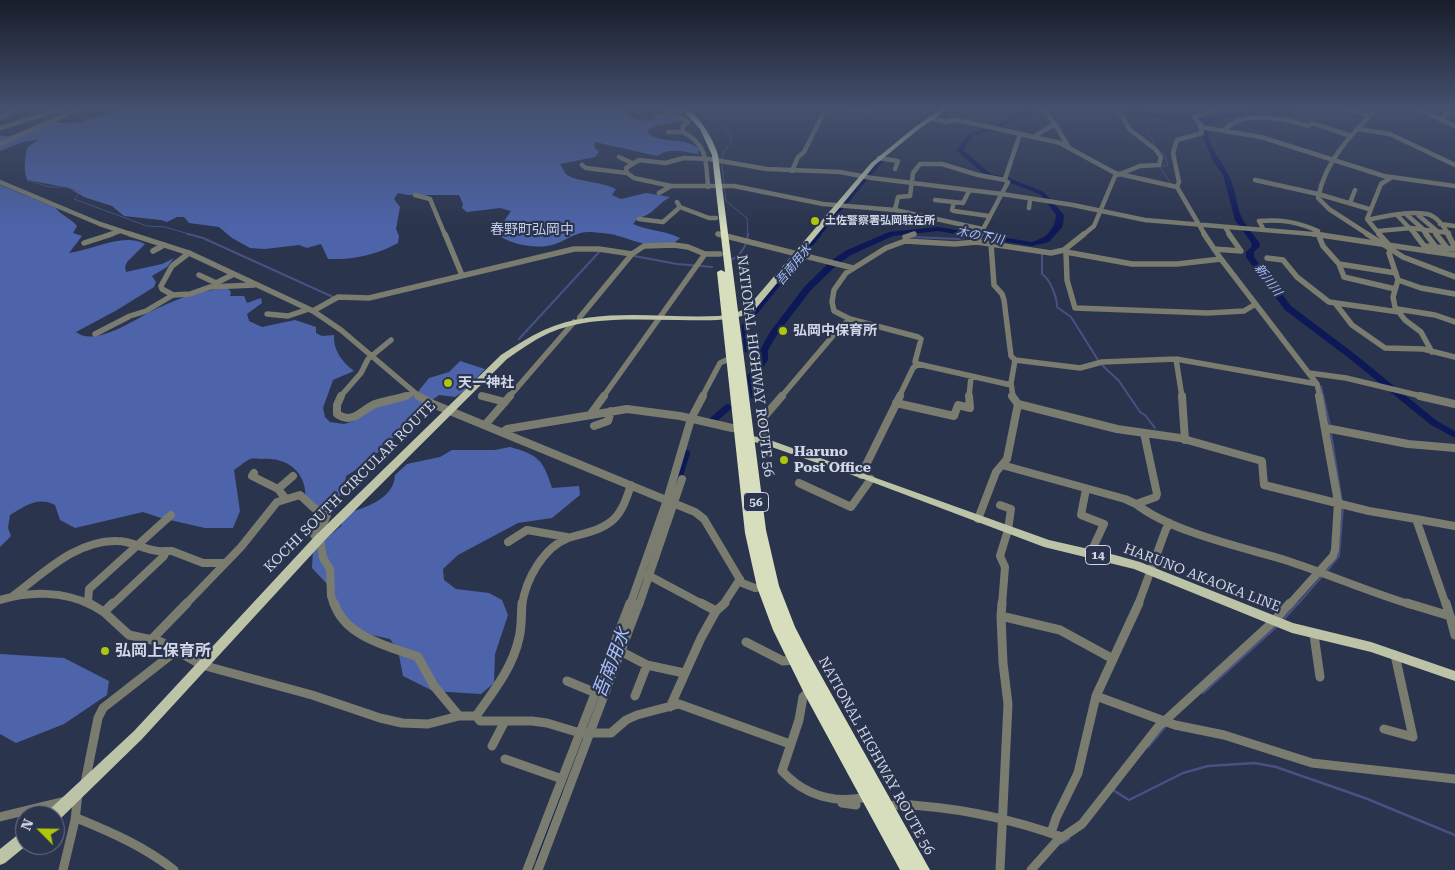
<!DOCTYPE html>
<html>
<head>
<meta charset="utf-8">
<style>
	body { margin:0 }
	#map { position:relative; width:1455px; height:870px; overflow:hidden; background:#2b344d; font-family:"Roboto Serif",serif }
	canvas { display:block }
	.north { position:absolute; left:15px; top:805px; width:50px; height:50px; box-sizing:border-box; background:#2b344d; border:1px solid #6d758b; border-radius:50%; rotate:293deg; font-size:14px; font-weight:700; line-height:20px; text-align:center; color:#d1d7e7 }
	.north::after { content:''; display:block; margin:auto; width:18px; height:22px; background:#aec60b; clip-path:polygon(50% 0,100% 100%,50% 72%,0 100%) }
</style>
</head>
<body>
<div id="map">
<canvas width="1455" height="870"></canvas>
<div class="north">N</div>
</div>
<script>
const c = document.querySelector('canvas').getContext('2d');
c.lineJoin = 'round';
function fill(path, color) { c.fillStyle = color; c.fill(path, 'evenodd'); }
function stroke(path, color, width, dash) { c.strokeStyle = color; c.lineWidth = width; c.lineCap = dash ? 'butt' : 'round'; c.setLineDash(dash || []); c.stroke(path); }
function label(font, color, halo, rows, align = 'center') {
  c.font = font + ' "Roboto Serif","Noto Sans JP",serif'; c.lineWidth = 4.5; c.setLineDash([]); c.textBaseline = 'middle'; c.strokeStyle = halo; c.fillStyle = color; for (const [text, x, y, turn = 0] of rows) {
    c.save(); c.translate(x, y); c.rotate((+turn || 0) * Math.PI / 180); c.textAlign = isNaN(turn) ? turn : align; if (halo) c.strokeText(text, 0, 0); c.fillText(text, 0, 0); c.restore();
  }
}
fill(new Path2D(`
	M124,108H630L627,113C645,131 662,111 680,118L679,122C669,124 655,123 647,132C662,146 683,135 699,149L698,154C683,152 670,147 657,156L595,142L594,147L599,152L595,157L560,164C563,167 563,171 566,174C572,181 604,182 616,189L612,195L621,199L646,193L670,197C661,202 657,208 650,213C643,218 639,216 633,224C648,231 665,230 680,238C663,255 638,241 618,236C610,233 600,233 591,232C577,231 567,240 555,244C538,250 509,245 496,233L511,211L500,208L467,212L462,208L463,204L459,195H408L398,193L394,199L400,207L396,229L399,236L398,243C377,255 351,260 328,259L321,244L307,248L299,245L265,249L250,248L232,238L219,227L189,223L184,217H177L167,222L161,220L124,216L112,206L84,197L69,188L28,180C23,175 25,152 28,147C30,144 36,142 38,140L23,142L0,151V135C14,140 27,128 40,124C52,120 63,124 75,123C92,120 108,113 124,108Z
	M0,185L56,208C61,216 71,218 77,226L73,233L82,236L69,253C92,250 124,232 145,244L127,262L125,267L126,272L162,264L174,258L167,267L152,276L156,282L154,287L117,310L76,332C96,348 138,317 158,308C180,298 204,288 228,289L231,292L230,296H244L247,303L261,298L262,303L247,314L249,321L262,327L295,320L316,327V333L322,336L334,335C333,350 342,362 354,371L333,380L323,408L325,417L330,422L344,424L354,421L364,411L410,395L426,404C412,411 407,424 397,434C381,450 365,465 346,476C344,495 335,507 317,515L305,504C309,476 291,457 262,459C259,459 254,458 250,459C245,461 239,467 234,470L240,511L233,528H205L161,518L143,512L75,528L60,520L55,505C38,496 25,506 10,515L8,528L11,536L0,547Z
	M460,361L485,369L464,391L455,397L439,395L431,401L417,393L429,378L449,372Z
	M510,447C538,455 543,459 552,488L579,486L580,495L552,518L518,523L458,555L443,569L444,580L456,589L489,593L502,600L508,615L495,654L494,683L481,694L433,691L403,676L398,650L390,639L363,633L339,616L328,585L312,568L313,550L341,526L346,514C366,507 394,499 395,475L407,464L440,457L452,450H495Z
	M0,654L64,658L109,681L107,695L64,724L16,743L0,734Z`), '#4d64aa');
stroke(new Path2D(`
	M721,108L719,114L732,140L722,155V159
	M1144,114L1148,131L1155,147
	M1158,150L1164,154L1168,165L1160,167L1171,184
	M722,164L726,201L747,218L748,235
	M27,180L49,187H66L81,192L74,199L147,226L165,227L192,235
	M964,235V233`), '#485182', 1);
stroke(new Path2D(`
	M188,234L203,238L333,297
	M912,237L960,239L963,238L964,234
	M1042,254V274C1050,279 1057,297 1057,307L1071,317L1098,360
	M634,256L677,264L712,267
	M731,260C742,254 747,246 748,234
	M519,339L600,251
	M1101,364L1119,381L1140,412L1145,415L1155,428
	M1321,386L1330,426
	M1331,433L1342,502
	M1326,572L1339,556L1343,507
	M1297,605L1323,575`), '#485182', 2);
stroke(new Path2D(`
	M1283,620L1298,603
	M1203,693L1277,626
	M1148,747L1166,726
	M1113,790L1129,800L1183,773L1208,766L1255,763L1276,767L1365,798L1455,835
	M1062,843L1069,839`), '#485182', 2.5);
stroke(new Path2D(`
	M940,114L949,108
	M818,235L885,156`), '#0d1857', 4);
stroke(new Path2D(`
	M747,350L744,326L819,234`), '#0d1857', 5);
stroke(new Path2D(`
	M678,482L687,453`), '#0d1857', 6);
stroke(new Path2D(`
	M537,856L562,793`), '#0d1857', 8);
fill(new Path2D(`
	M1034,108H1042L1016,118L998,129L974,135L963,150L991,174L1009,178L1044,192L1064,215L1063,226L1049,242L1032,246L938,231L893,236L851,255L838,264L811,290L778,333L768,350V360L757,376L759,396L754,399L751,398L747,376L758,360L760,350L770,332L805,286L832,260L845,251L889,232L938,227L1032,242C1046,238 1055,230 1056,215L1040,194L1005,181L987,177L956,150L970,133L994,127L1012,116Z
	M1078,108H1120L1190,119L1257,110H1293L1298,108H1306L1294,114H1257L1212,120C1200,139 1222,160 1229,176C1236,189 1236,207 1243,220C1247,228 1254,235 1259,242L1260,246L1254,252V257L1291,306L1356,355L1437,421L1455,431V438L1431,425L1350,359L1285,310L1246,257V252L1252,246L1251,242L1235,220L1223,175L1213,161L1203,138L1205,121L1190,123L1120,112L1081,110Z
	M728,404L733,407L731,409L716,422H710L708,420L710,418L725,405Z`), '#0d1857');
stroke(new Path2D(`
	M660,108L672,112L682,111
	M843,108L869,111L871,108
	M1416,108L1455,126
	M1349,110L1370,115
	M671,113L688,122L683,126V132C708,145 706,162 708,187
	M657,116L672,113
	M0,118L19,108
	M930,118L946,122L953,120L972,123L1060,143L1115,173L1177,187
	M1441,118L1447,114H1455
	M1055,124L1068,146
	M1201,127L1261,137L1384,176L1455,186
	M0,128L64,108
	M1358,129L1390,134L1455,165
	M1225,130C1242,109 1286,119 1308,126L1312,123L1351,136
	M668,132H683
	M1033,137L1055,124L1042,108
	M0,144C26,131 53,122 79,108
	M619,157L632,163
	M879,158L898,161L895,169
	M709,159L767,169L840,172L872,178L1002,194L1073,205L1145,220L1324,235
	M582,165L586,168L627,173L634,178L671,186H734L823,204L895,210L982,229
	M792,171L798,157L804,152L826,108
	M627,173L626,168L639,160L665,163L684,158L709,159
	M1005,179L1020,134
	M1255,180L1318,194L1369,209
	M0,182L100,224L133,235
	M659,193L671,186
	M415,195L430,199L445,235
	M935,200L963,203L969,191
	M954,202L952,210L954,211L989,216
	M1350,203L1355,190
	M680,207L709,218H716
	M1029,208L1030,200
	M895,210L898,197L910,196L913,173L920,164H942L978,175L1005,180L1008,182L980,235
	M1397,215L1416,235
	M1407,215L1423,229
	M1418,215L1437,231
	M639,219L663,222L680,207L677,202
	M1368,220C1386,216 1408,211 1427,214C1437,216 1444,227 1449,235
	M1440,224L1455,226
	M1225,227L1230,235
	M1422,229L1427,235
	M1264,230L1259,221C1281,219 1298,222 1318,231
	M1378,231L1411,228L1449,233
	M1434,231L1437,235
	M718,234L722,235
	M108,235L120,231
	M911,235L914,234
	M1083,235L1094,226L1115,176L1140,166L1159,165L1161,157L1155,149L1129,129L1118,108
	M1205,235L1177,187L1179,182L1173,153L1177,140L1202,133L1200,124L1194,117L1215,111L1216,108
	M1369,235L1329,209L1318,198C1325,161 1351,134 1378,108
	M1380,235L1367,219L1381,184L1392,177`), '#797c6f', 4.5);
stroke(new Path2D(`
	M130,234L189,253L313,311L341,330L420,397
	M445,234L462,275
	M718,234L853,268
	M1204,234L1221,259L1317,384L1320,397
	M1314,234L1455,255
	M1318,234L1323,246L1339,264L1344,277L1395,289
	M1367,234L1403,257L1455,277
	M1379,234L1389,245
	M1415,234L1428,251
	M1426,234L1435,246
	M1436,234L1447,248
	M1448,234L1455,248
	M907,241L905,237L914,234
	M977,242L981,234
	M84,243L112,234
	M991,244L994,285L1002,294L1004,300L1011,356L1015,360L1011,383L1013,397
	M1425,246L1455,249
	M1214,249L1241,251L1229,234
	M1064,250L1066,252L1067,280L1075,308L1208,313L1244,311L1254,305
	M1391,250L1389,253L1398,280L1393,297L1395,307L1405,320L1421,332L1432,352
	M153,251L164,245
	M1066,252L1132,264H1177L1221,259
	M1267,258L1283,260L1297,277L1329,302L1399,312
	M1339,264L1396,273
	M199,275L216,283L217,287
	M1398,280L1421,288L1455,294
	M216,283L234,274
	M173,295L162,289L161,286L172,266L189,253
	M1335,303L1352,325L1385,348L1423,349L1455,357
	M1397,309L1435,315L1455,322
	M313,311L338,297L369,298L574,249H599L632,254
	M267,314L288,316L309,309
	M579,321L580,317L632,254L644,246L674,245L688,247L705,254H720
	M95,334L130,316L146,311L173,295L190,294L210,287L254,285
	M1176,359L1182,397
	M1015,360L1080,368L1102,362L1176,359L1317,384
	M918,364L915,362L921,339L918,337L850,319L834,311L832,302L834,290L846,273L886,248L905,241L955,244L977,242L1051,253L1064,250L1084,234
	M918,364L1011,385
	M1309,373L1346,378L1425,397
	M482,396L486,397
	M340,397L361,373L368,359L391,340
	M401,397L415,393
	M509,397L574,322
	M603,397L705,254
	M702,397L720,363L731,358
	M781,397L837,331L850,319
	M899,397L913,368L918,364
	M969,397L971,377`), '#797c6f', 5.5);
stroke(new Path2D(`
	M341,396L337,405V414C353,425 361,410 375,404C385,401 396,399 406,396
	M418,396L433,404L695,512L704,519L742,583L755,588L765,587
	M482,396L505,402
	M1012,396L1018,404L1117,429L1180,438L1262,461L1264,485L1369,511L1416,519L1446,605
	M1182,396L1185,440
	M1420,396L1455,404
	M896,403L954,416L958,405L970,408L969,396
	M590,415L604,396
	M485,425L510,396
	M594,426L608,421L611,411
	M1326,428L1408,444L1455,448
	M503,432L507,429L627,409L680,416L732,428H743
	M1144,433L1157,494L1156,497L1136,504C1172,532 1241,547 1285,560C1328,574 1369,592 1412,605
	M764,441V417L782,396
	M1002,465L1125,499L1136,504
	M254,473L252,476L278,489
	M861,475L900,396
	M799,483L851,507L871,479
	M1086,489L1081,515L1104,524L1090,554
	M286,499L278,489L293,476
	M1000,505L1011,509L1008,530L1000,556L1005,567L1002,605
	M978,519L996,472L1007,459L1018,404
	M1416,519L1455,526
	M508,542L527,530L567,537
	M646,574L704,605
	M13,596C44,573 76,540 117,541C135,541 148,553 166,551
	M0,600C28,591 64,591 91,605
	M88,603L89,589L171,515
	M112,605L164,556L166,551H172L203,563H225
	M185,605L241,547L277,502L300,495L314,508L327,515L324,522L313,532L314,535L320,538L323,558L330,569L331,596L334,605
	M522,605C526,579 543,548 568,538C584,533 601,531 614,519C623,510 627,497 631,485
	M630,605L667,500L691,419L703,396
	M639,605L682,479
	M723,605L740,579
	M1138,605L1166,529L1170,523
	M1289,605L1333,556L1335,550L1338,502L1319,396`), '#797c6f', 8);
stroke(new Path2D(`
	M89,603L104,612L129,635L161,642L202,665L312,695L380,718L402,723L428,724L459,716H476L480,721H532L547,723L580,733H611L626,720L637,715L679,704L790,744
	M334,603C345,637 388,646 418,657L434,686L459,716
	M701,603L716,611L725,603
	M1002,603L1001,616L1060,630L1113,659
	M1139,603L1096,696L1175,725L1224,735L1312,763L1455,779
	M1407,603L1450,616L1455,635
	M1446,603L1450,616
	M104,612L113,603
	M1314,635L1320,677
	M152,639L187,603
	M746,642L783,661L795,660
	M622,652L647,665L684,673
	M567,681L596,693
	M810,691L803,697L799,720L782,771C805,796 835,804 868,797
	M635,696L647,665
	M670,707L701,638L716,611
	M476,716C493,692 513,667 519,638C522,627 521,615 522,603
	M1384,729L1413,737L1395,655
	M492,746L505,721
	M505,759L562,779
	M85,783L98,718L103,708L176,651
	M78,794L75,820L79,819C113,833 145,847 174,870
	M842,803L856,805
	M887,807C898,803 910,805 922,806C970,810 1017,821 1062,837
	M0,817L65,801
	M1051,833L1056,818L1078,773L1096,696
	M63,870L75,820
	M527,870L630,603
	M538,870L639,603
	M1000,870L1008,704L1003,663L1001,616
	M1031,870L1057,841L1082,824L1158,727L1274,621L1290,603`), '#797c6f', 9);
fill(new Path2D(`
	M943,108H949L919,129L875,165L753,312C728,323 704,320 678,320C635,320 589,316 549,333C534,340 521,349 507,359L324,541L142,739L59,820L55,821V815H47L49,810L134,731L316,535L501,355C515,346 529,337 544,330C599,306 661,319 719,316L733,314L747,308L871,163L915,127Z
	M743,434L767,439L1049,540L1115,555L1140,562L1293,623L1371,642L1455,671V681L1371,652L1292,633L1134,569L1044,547L869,481L763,444L740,439L739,437Z
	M25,831V845H27L5,863L0,865V849L20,833Z`), '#bcc3a7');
fill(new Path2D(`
	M681,108H687C702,121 712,136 718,155L766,530L779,586L795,627L809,654L930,870H900L805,695L773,630L757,587L745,533L717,272L721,270L725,272L727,290L712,155L700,129Z`), '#d6debd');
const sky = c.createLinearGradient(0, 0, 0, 230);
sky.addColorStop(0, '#181d2a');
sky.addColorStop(0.47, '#44506d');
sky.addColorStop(1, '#44506d00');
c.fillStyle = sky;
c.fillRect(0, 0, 1455, 230);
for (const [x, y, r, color] of [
	[815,221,5,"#aec60b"],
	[783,331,5,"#aec60b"],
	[448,383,5,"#aec60b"],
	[784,460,5,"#aec60b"],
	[105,651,5,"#aec60b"]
]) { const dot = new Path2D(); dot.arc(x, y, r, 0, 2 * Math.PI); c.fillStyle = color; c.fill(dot); stroke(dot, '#2b344d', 2); }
label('bold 11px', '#d1d7e7', '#2b344d', [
	["土佐警察署弘岡駐在所",825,221]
], 'left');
label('italic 12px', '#abc1fb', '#2b344d', [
	["木の下川",980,236,11],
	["吾南用水",794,265,-51],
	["新川川",1268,280,53]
]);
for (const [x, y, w] of [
	[756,502,25],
	[1098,555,25]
]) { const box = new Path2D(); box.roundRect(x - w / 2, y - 9.5, w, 19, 4); c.fillStyle = '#2b344d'; c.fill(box); stroke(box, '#d1d7e7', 1); }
label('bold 12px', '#d1d7e7', null, [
	["56",756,502],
	["14",1098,555]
]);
label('14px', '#c2ceee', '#2b344d', [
	["春野町弘岡中",532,230]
]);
label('bold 14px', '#d1d7e7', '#2b344d', [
	["弘岡中保育所",793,331],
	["天一神社",458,383],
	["Haruno",794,452],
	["Post Office",794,468]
], 'left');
label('14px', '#d1d7e7', '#2b344d', [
	["NATIONAL HIGHWAY ROUTE 56",755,366,83],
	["KOCHI SOUTH CIRCULAR ROUTE",350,487,-45],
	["HARUNO AKAOKA LINE",1202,578,21],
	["NATIONAL HIGHWAY ROUTE 56",876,756,61]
]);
label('bold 16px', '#d1d7e7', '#2b344d', [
	["弘岡上保育所",115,651]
], 'left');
label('italic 18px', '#abc1fb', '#2b344d', [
	["吾南用水",612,663,-69]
]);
</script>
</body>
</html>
